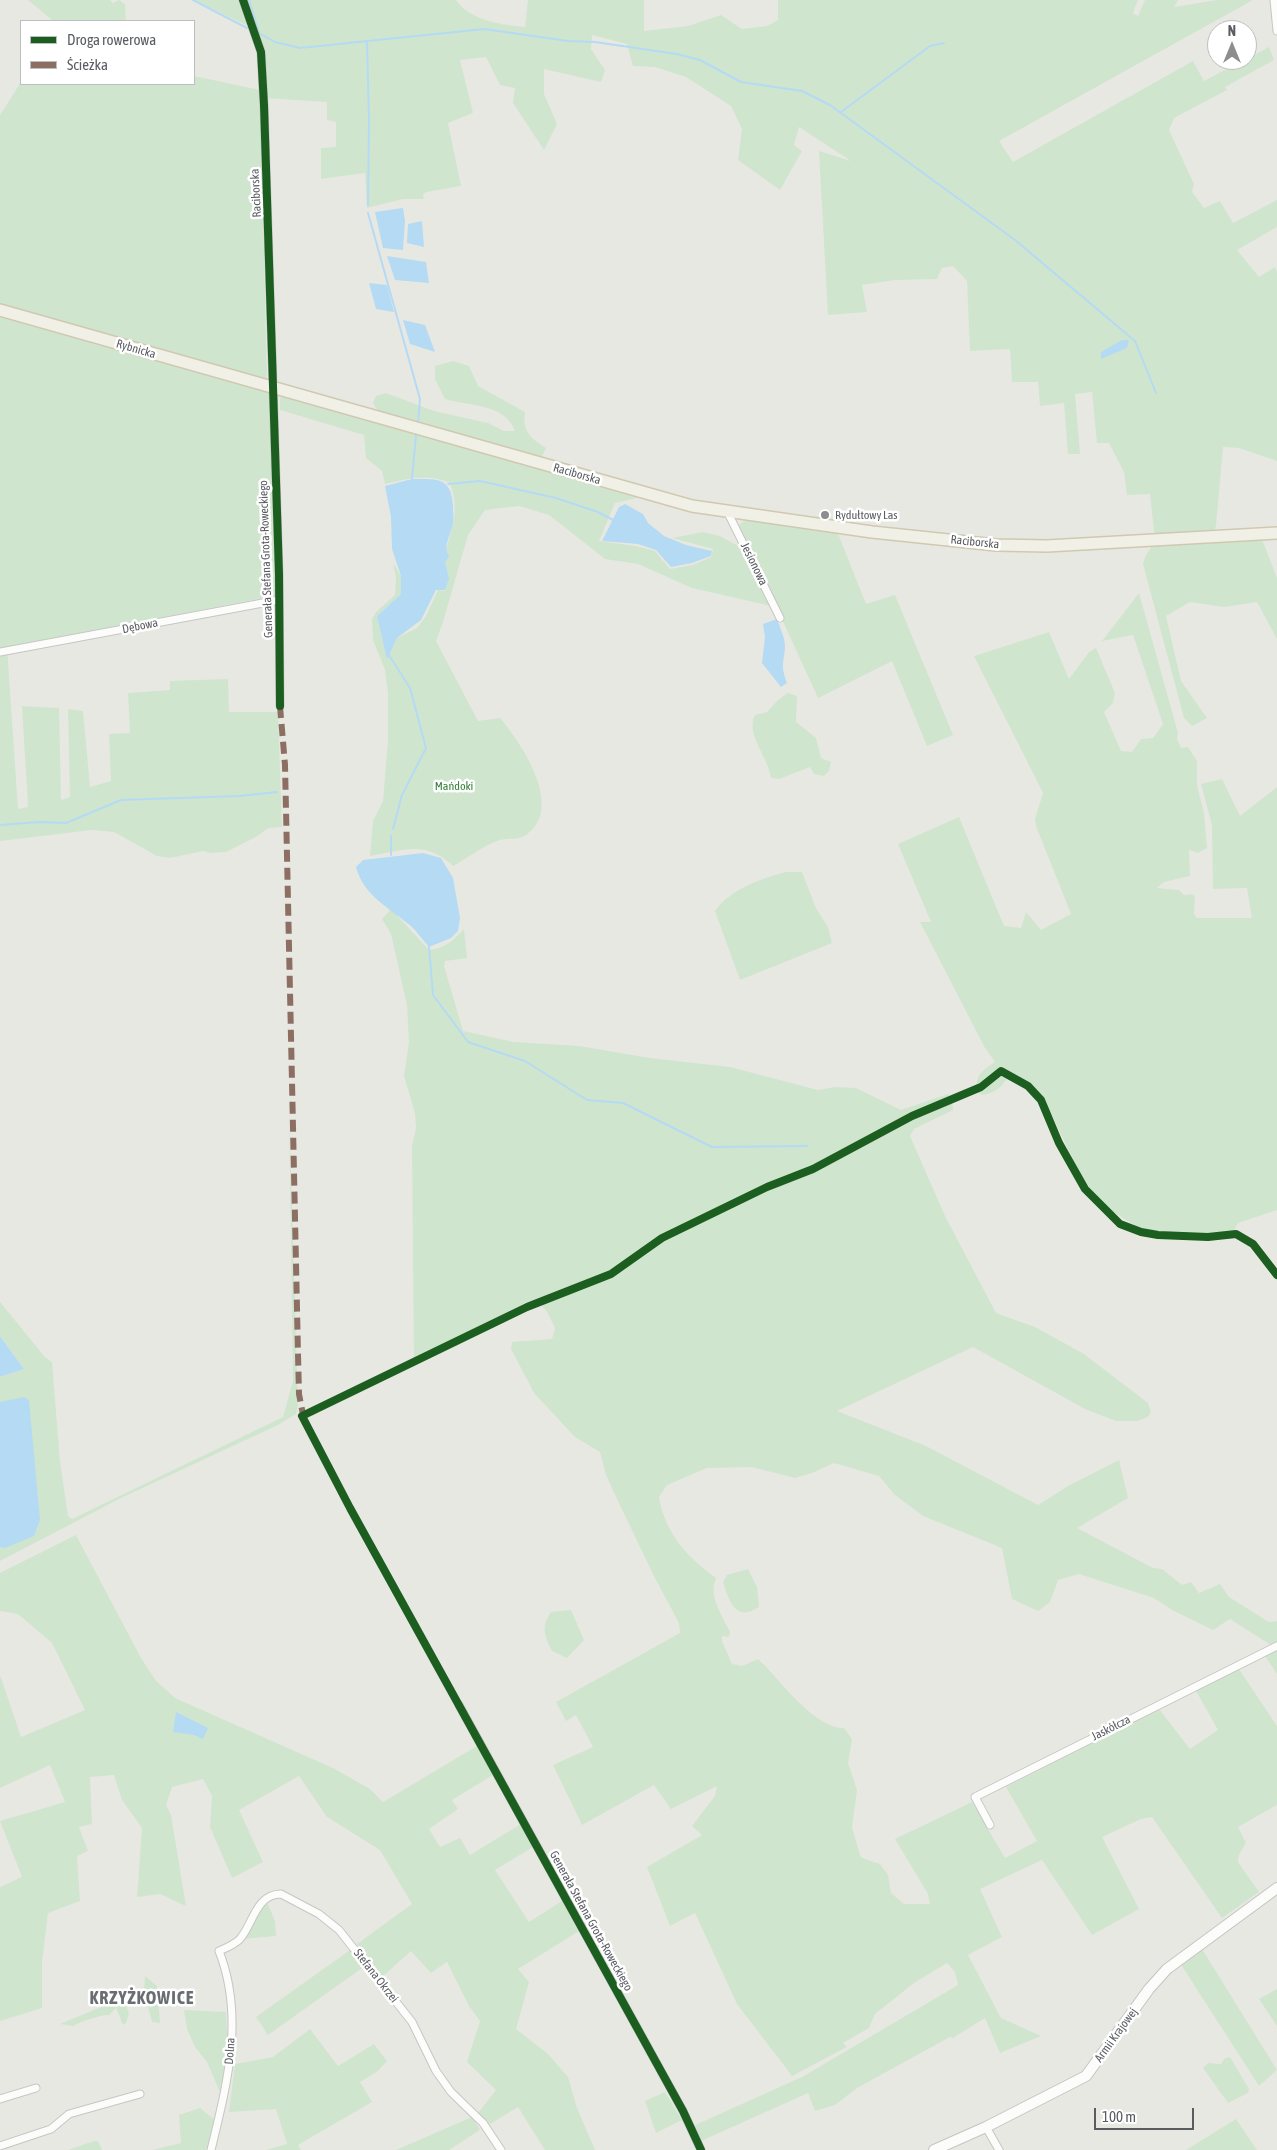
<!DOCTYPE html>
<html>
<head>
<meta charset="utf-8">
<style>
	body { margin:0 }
	#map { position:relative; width:1277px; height:2150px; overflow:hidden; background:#e8e8e3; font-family:"Asap Condensed",sans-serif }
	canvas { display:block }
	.legend { position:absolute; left:20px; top:20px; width:175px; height:65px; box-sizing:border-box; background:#fff; border:1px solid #bdbec0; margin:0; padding:6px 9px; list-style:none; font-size:15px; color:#595c61 }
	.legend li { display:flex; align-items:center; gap:10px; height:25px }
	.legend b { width:25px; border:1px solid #bdbec0 }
	.north { position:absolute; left:1207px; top:20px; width:50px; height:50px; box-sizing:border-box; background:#fff; border:1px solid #bdbec0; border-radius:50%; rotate:0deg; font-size:14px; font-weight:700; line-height:20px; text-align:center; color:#595c61 }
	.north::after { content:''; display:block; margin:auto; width:18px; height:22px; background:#8b8d8e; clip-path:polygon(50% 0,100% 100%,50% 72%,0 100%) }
	.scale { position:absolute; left:1094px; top:2108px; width:100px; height:22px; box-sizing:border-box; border:2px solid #595c61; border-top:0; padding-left:6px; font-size:15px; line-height:18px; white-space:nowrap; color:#595c61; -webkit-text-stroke:4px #fff; paint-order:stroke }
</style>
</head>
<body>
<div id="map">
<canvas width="1277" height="2150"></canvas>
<ul class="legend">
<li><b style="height:6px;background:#1b5e20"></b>Droga rowerowa</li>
<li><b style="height:6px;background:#8d6e63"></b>Ścieżka</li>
</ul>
<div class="north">N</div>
<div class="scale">100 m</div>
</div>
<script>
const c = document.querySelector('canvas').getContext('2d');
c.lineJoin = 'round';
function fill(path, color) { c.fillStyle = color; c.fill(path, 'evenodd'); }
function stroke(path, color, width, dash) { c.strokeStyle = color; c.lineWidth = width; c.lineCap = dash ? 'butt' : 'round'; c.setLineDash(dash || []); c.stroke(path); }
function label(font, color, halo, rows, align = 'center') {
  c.font = font + ' "Asap Condensed",sans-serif'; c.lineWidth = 5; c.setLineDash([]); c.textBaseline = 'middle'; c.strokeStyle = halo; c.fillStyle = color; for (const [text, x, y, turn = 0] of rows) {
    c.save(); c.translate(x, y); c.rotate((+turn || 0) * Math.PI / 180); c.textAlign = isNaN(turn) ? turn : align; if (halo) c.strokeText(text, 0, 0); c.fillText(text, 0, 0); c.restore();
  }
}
fill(new Path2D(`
	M28,0H110L113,3L119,0L125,4L126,21H53Z
	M194,0H241L250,27Z
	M243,0H456C469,20 502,25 525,27L528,0H644V31L688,26L721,15L742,29L767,26L778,20V0H1138L1133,13L1138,16L1145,0H1178L1174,7L1217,0H1253L999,141L1013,162L1193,61L1204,81L1269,47L1274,60L1225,87L1227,90L1174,118L1169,130L1194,184L1192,192L1204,208L1220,201L1233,223L1277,200V227L1237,250L1259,277L1275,267L1277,272V461L1239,448L1223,447L1216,526L1211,538L1155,541L1150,494L1127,495L1124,472L1109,443H1097L1092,392L1075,394L1080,454H1068L1064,403L1040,406L1038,382H1012L1010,349L970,351L967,281L953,266L942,268L937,279L895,280L862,285L867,312L828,315L819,151L851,161L799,127L794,145L802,151L780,190L738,160L742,129L731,106L686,77L655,67L633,66L627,44L592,35L591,49L605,70L601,82L544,69V94L557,124L544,150L513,103L515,88L500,85L486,57L460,60L473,113L448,123L461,186L426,192L423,194L424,199H403L367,208L365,173L321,179V148L336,147V122L327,120V102L264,98L261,52Z
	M194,76L260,90L267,381L0,305V115L21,82L194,84Z
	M0,314L270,390L278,595L7,647L18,809L28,807L22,706L59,708L61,800L70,797L68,709L83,711L90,787L111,781L109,734L130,733L128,693L170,690V681L228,679L229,712H278L282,827L268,828L256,837L226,852L211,853L203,851L170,858L157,856L114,832L92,830L0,841Z
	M453,361L469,366L478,386L525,412C522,431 530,438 546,448L539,463L383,419L373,403L376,396L386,393L434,411L488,423L504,431H515C506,404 469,406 445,399L435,379V366Z
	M284,395L637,498L615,503L599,541L636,546L655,551L670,569L693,565L711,557L713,549L672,538L703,532L720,536L738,546L771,606L692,588L638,564L605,559L549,515L519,506L485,510L468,535L443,622L436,641L478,721L500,718C522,744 565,808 526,835C520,840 508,838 500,840C484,845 468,858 453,866C426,840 404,850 370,856L373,821L383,801L388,740V693L385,670L373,640L372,619L377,611L395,595L396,578L393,563L401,576V594L377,616L387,659L397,638L417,628L426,616L438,590L445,591C452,573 444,575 445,561C448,529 462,518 450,483C427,473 408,479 385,484L382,471L366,458L364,435L280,410V398Z
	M747,519L837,531L866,604L895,595L953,735L927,746L892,661L818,698L739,525Z
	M1262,539L1277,578V639L1257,602L1224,607L1190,602L1166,616L1181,681L1207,718L1192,726L1184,718L1143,564L1145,557L1152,546Z
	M1139,593L1178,733L1177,739L1181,748L1188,747L1197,761V785L1204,813L1207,848L1198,853L1189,850L1190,876L1164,882L1157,888L1179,890L1184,895L1192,894L1195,896L1194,914L1197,918H1252L1247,888L1213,889L1212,825L1201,784L1222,779L1240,816L1277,787V1210L1238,1223L1233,1232L1190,1234L1142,1230L1104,1206L1082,1178L1043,1097L1028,1084L1010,1074C1003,1086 997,1092 983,1095L977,1092C975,1074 982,1071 995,1062L985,1048L920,922H931L898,844L959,817L1004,926L1021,928L1026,912L1041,930L1071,914L1036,826L1035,819L1043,793L974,656L1049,632L1069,679L1089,652L1096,648L1115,693L1113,703L1104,712L1121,751L1132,752L1141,739L1153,738L1163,724L1133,635L1102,641Z
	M788,693L797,696L796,722L816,738L821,758L831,762L829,771L824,776L814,774L810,767L779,779L771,778C768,756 745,734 755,715L767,712L778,700Z
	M786,872H802L816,908L828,927L832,943L740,980L715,911C729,890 762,878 786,872Z
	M391,909L429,950C444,949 455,939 464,929L467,958L445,961L444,966L463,1031L514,1042L579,1046L650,1058L730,1067L818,1090L836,1087L856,1088L901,1110L948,1094L952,1097L953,1110L914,1129L910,1136L945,1216L996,1313L1035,1327L1084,1354L1148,1403L1151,1412L1148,1417L1137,1421H1116L1085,1409L973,1347L837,1411L926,1446L1038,1505L1068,1486L1119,1460L1128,1498L1077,1528L1153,1568L1162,1569L1182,1585L1191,1582L1199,1593L1220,1584L1229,1597L1269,1622L1277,1621V1645L1274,1647L1230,1619L1213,1630L1172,1610L1154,1598L1079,1574L1058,1580L1050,1602L1038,1611L1012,1599L1002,1548L923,1516L895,1495L879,1476L834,1463L812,1473L795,1478L751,1467L707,1468L667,1485L659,1497C665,1533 687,1557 716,1578C708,1596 722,1615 730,1632L729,1637L722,1636V1641L732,1664L742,1666L758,1659C779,1678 814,1729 844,1728L852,1739L848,1763L857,1790L852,1827L860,1855L862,1858L880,1864L888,1875L891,1893L904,1904H930L928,1894L895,1839L972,1802L1005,1858L1037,1841L1006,1787L1159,1709L1190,1749L1218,1730L1195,1689L1239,1669L1277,1726V1805L1238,1827L1246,1843L1239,1855L1238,1862L1259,1892L1222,1918L1152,1817L1141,1819L1102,1837L1139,1909L1092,1935L1042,1860L980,1889L1002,1937L968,1955L1001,2018L1041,2036L1000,2053L985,2018L953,2038L950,2037L857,2088L835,2105L815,2111L808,2093L701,2141L693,2126L802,2077L958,1985L955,1972L947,1963L914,1983L875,2014L869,2028L843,2043L847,2047L792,2076L737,2004L695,1913L670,1926L647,1867L702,1835L692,1826L715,1796L717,1786L671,1809L654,1785L582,1825L553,1765L593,1747L576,1715L566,1721L556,1702L680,1633L679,1623L654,1576L617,1499L606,1475L600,1452L575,1437L534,1393L511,1349L512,1342L552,1339L555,1328L546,1310L536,1301L527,1302L414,1360L412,1146L416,1128L415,1113L404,1076L409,1042L407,1005L391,934L382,919Z
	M289,1108L298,1406L296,1414L278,1425L123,1497L0,1561V1377L24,1369L0,1336V1302L45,1357L52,1362L60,1462L68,1516L72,1519L283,1417L293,1381Z
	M76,1535L141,1658L156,1681L175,1698L335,1769L370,1789L383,1802L477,1746L493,1775L452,1800L458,1809L429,1829L440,1847L460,1838L470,1855L521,1824L533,1847L495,1870L529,1922L562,1901L579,1931L518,1969L529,1982L516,2029L548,2054L568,2077L577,2108L595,2150H545L518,2107L490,2124L478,2113L496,2090L467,2062L480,2021L469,2006L447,1962L431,1973L411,1951L381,1978L357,1944L412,1904L380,1850L327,1817L299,1776L239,1810L263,1862L232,1878L210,1827L212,1796L203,1779L172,1787L166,1805L171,1815L186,1906L160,1894L137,1897L142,1828L122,1800L114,1775L90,1777L92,1824L79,1827L88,1851L77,1856L80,1901L48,1913L42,1962V2008L0,2021V1887L22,1877L0,1821L65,1802L50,1765L0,1788V1675L21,1737L85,1710L52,1643L18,1614L0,1611V1573Z
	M748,1569L757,1587L759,1607C735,1623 729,1600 723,1582L727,1575Z
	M571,1610L584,1640L567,1658L552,1651C544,1635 541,1627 551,1612Z
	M1277,1649V1674L1265,1656Z
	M267,1902L275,1921L276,1936L243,1939Z
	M1202,1949L1277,2070L1259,2086L1180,1963Z
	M350,1950L365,1966L268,2035L256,2017Z
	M145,1976L157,1986L160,2023L152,2022L144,1990Z
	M1277,1989V2026L1259,1999Z
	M123,1998L129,2013L126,2023L123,2025L116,2008L109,2015C100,2015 82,2021 73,2026L60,2024Z
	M184,2010L226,2012L228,2051L220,2092L207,2062L195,2047L187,2029Z
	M310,2029L338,2066L374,2044L387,2061L378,2071L360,2082L372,2102L298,2145L301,2150H266L287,2144L276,2109L229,2112L235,2064L273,2057Z
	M1230,2057L1249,2089L1248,2093L1228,2103L1203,2068L1208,2063L1221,2064L1225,2058Z
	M665,2092L682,2120L656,2133L645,2101Z
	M200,2108L215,2120L206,2150H152L181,2143L179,2115Z
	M472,2117L480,2130L449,2150H396Z
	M1236,2119L1257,2150H1186Z
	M94,2141H98L102,2150H68Z`), '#d0e5ce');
fill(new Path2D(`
	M403,208L405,221L403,250L383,248L375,212Z
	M422,221L424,247L407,243L408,224Z
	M387,256L426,262L429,283L395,280Z
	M369,283L387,285L394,312L376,309Z
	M403,320L425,325L435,352L410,344Z
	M1122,340H1129L1127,348L1101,359V352Z
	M412,479C436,479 451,476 453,505C453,511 454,518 453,524C450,537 443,545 449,557L445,562L449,579L445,590H436L421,620L397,638L387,660L377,616L401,594V576L392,549L391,517L385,486Z
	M625,504L643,514L648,523L664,536L686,545L712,551L711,556L692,563L671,567L656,550L638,544L602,541L619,507Z
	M777,619C780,628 785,637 785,647C784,664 780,664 787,683L781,687L762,663L765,637L763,624Z
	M423,853L441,858L453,878L460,918L458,931L451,938L429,947C423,940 417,932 411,926C389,908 363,895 356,867L363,860Z
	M0,1336L24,1369L0,1377Z
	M24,1397L29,1400L40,1520L34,1536L5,1548L0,1547V1402Z
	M176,1712L208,1728L203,1739L194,1735L173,1732Z`), '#b5daf4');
stroke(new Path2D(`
	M193,0L247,28
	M249,0L259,33L275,42L300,48L484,29L568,41L595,42L677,54L700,60L741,82L802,91L830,105L1015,240L1135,341L1156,393
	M367,41L369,120L368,205
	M841,112L930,46L944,43
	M368,213L420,399L418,423
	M412,479L416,435
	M448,484L480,481L556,498L598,512L613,520
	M389,655L410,688L426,748L402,795L393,829
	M0,825L39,822L66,823L121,800L239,796L277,792
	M391,855V836
	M429,947L433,995L468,1042L525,1061L587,1100L623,1103L712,1147L807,1146`), '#b5daf4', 2);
const street = new Path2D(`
	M243,0L261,52L264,105L279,574L280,706
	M1274,0L1277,31
	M727,511L780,618
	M0,652L279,600
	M459,1705L683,2111L701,2150
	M990,1825L975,1797L1277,1646
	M0,2099L36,2088
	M986,2127L999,2150
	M0,2146L51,2129L69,2114L140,2094
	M211,2150C227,2084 245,2017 219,1951C226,1948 234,1945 240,1939C253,1924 256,1894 281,1894L319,1914L339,1930L412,2022L436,2071L451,2092L483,2123L501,2150`);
const secondary = new Path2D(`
	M934,2150L986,2127L1086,2076L1149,1989L1167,1969L1277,1888`);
const primary = new Path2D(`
	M0,310L692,506L872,532L996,545L1047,546L1277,533`);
stroke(street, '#c5c6c5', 9);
stroke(secondary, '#c4c5c3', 12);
stroke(primary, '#d0c8b1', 14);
stroke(street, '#fcfcfb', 7);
stroke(secondary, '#fcfcfb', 10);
stroke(primary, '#f1f0e6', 11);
stroke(new Path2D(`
	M280,706L285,765L298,1354L299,1394L304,1420`), '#8d6e63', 6, [12, 6]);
stroke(new Path2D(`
	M243,0L261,52L264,105L279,574L280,706
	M701,2150L683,2111L350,1508L302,1416L527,1307L611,1274L662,1238L767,1187L813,1169L912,1116L981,1087L1001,1071L1028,1086L1041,1100L1059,1143L1085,1189L1120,1224L1141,1232L1158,1235L1208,1237L1236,1234L1253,1244L1277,1275`), '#1b5e20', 8);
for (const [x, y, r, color] of [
	[825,515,5,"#8b8d8e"]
]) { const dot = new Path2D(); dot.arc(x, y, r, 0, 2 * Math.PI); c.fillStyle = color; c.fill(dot); stroke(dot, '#fff', 2); }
label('12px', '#595c61', '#fff', [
	["Raciborska",256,193,-93],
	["Rybnicka",136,349,16],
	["Raciborska",577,474,16],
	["Raciborska",975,542,6],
	["Generała Stefana Grota-Roweckiego",266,559,-92],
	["Jesionowa",754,564,64],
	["Dębowa",140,626,-11],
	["Jaskółcza",1111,1728,-27],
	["Generała Stefana Grota-Roweckiego",591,1921,61],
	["Stefana Okrzei",376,1976,52],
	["Armii Krajowej",1116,2035,-54],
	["Dolna",230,2051,-86]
]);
label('12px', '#595c61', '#fff', [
	["Rydułtowy Las",835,515]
], 'left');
label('12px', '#36823a', '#fff', [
	["Mańdoki",454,786]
]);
c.letterSpacing = '1px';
label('bold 18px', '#6a6e73', '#fff', [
	["KRZYŻKOWICE",142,1998]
]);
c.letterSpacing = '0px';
</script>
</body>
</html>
